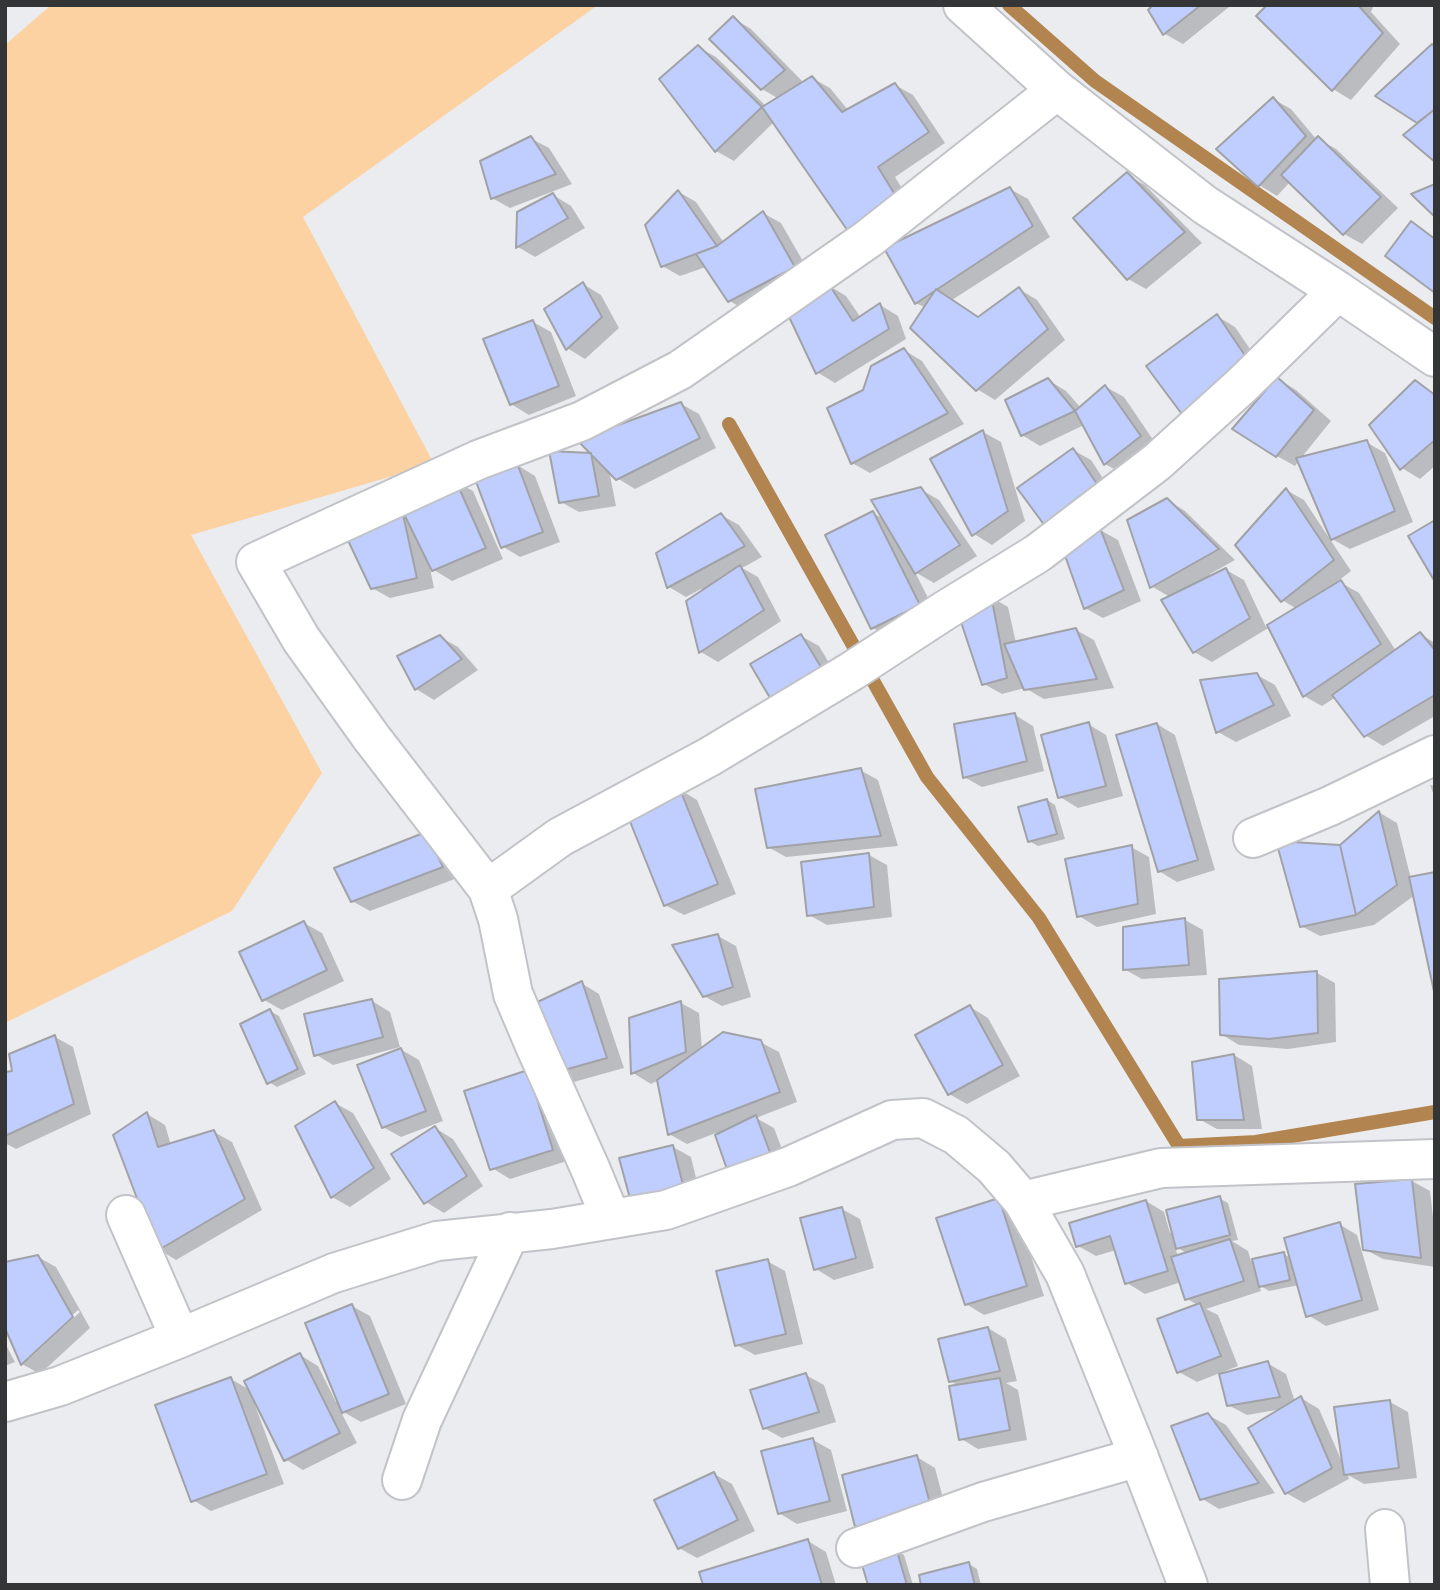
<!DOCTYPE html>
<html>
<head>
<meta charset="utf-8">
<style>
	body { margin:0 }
	#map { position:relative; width:1440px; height:1590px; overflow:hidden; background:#eaecf0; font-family:"Roboto Condensed",sans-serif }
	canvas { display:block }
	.frame { position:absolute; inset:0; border:7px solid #343536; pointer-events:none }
</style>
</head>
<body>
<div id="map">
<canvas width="1440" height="1590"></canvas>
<div class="frame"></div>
</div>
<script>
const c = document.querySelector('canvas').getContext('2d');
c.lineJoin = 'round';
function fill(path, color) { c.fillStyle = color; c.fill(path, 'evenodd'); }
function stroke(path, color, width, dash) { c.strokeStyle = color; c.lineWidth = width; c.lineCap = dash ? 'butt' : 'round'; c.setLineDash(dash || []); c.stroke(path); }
fill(new Path2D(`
	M51,5H598L303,217L434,464L191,535L322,773L232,911L5,1023V45Z`), '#fcd2a3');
fill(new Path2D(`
	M1155,5H1228L1229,7L1183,44L1165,34L1150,10Z
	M1270,5H1374L1371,12L1400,44L1351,100L1333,89Z
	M733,18L751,29L804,83L812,78L830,88L848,110L895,85L913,95L945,143L895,177L919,216L774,122L734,161L716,151L661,79L698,47L716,57L766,106L779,99L762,89Z
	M1273,99L1291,109L1317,140L1318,139L1336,149L1398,208L1362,244L1344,234L1290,182L1277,196L1259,185Z
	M530,138L549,148L572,184L510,208L492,198Z
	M1127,175L1145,185L1202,243L1146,289L1128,279Z
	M1010,189L1028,199L1050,237L952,300L979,318L1019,289L1037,300L1065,340L995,400L977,389L926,308L916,303Z
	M679,192L696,202L724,243L763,213L781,223L812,277L748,312L730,301L706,267L680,276L662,266Z
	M553,195L571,206L585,228L535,257L518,247Z
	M583,284L601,295L619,328L585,359L567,348Z
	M828,285L846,296L861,318L880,305L898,316L906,339L835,383L817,372Z
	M1217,316L1235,327L1265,371L1185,416Z
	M533,322L551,332L576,396L529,415L511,404Z
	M904,350L922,361L964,424L870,473L852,463L865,391Z
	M1278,379L1296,390L1331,421L1301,458L1366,442L1385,453L1413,522L1350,549L1332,539L1299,460L1295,466L1277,456Z
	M1048,380L1066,391L1081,408L1106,387L1124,397L1158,447L1123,474L1105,464L1084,425L1040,446L1022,435Z
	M1415,382L1435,394V466L1420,479L1402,468Z
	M681,404L699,414L716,448L635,489L617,478L609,470L616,506L579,512L561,502L551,452L595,456Z
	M983,432L1001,442L1025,521L992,545L974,534Z
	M1073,450L1091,460L1114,495L1064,535Z
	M517,465L535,476L560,542L520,557L502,546Z
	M455,481L473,491L503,559L452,581L434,570L429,563L434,588L390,598L372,588L347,533Z
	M920,489L939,500L977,556L934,583L915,572L937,616L891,638L873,628V513L885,520Z
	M1286,490L1304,500L1351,571L1338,581L1359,593L1396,651L1420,634L1435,643V716L1383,746L1365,735L1336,697L1322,706L1304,696L1270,627L1212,662L1194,652L1170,597L1151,586L1167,500L1185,511L1235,560L1210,574L1211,577L1226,570L1244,580L1266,627L1297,609L1282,600Z
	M721,515L739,525L762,557L742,568L758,577L781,621L718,662L701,652L703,592L701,589L686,597L669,587Z
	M1100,530L1118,540L1141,601L1103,618L1085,608Z
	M991,597L1008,607L1016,643L1076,630L1094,640L1114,688L1044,699L1025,688L1002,694L984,684Z
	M801,636L819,646L841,683L774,702Z
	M440,637L458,647L478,670L434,700L416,689L399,657Z
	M1257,675L1275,685L1291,716L1236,742L1218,732Z
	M1015,715L1033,726L1044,771L982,787L964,777Z
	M1088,724L1106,735L1123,796L1078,808L1060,797Z
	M1157,724L1175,735L1215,870L1177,882L1159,871Z
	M860,770L878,780L898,846L786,857L768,847Z
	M1430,785L1435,786V798Z
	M679,789L697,800L736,894L684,915L665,905Z
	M1047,800L1055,805L1065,839L1038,846L1029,841Z
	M1380,813L1397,823L1415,895L1374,925L1320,936L1301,926L1340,847Z
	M426,834L460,877L370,911L352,901Z
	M1131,847L1149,857L1156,914L1097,927L1079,916Z
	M869,855L887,865L892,917L827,925L809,915Z
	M1185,920L1203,930L1207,975L1142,979L1124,969Z
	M304,923L322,933L344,981L282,1010L264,1000Z
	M718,936L736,946L751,997L722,1006L704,996Z
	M1317,973L1335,983L1336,1042L1288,1049L1239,1045L1221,1034Z
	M581,983L599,994L624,1068L570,1083L552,1073Z
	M372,1001L390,1012L400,1047L333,1065L315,1054Z
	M681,1003L699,1013L702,1049L760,1042L779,1052L797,1102L756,1118L774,1128L788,1165L730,1174L716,1133L687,1144L669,1134L659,1080L651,1084L633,1073L630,1019Z
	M970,1007L988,1018L1020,1076L967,1104L949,1094Z
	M270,1011L279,1016L306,1074L277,1087L269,1082Z
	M55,1037L73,1047L91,1114L16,1149L5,1143V1074L14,1073Z
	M400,1049L419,1060L443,1121L401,1137L383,1127Z
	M1234,1055L1252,1066L1262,1129H1217L1199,1119Z
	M527,1072L570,1160L510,1179L492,1168Z
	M335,1103L353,1113L391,1179L350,1207L332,1197Z
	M147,1114L165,1125L171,1145L214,1132L232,1142L262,1210L176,1260L158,1249Z
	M435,1128L453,1139L483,1186L444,1213L426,1202Z
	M673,1147L691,1157L702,1203L652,1215Z
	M1412,1181L1430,1191L1435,1234V1267L1383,1259L1364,1249Z
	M1219,1198L1228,1203L1238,1240L1232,1241L1248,1251L1251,1261L1284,1254L1292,1259L1339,1224L1357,1235L1379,1310L1326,1326L1308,1315L1299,1285L1269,1291L1259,1285L1261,1291L1206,1309L1218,1315L1238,1366L1223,1372L1224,1374L1267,1363L1286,1374L1295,1402L1301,1398L1319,1409L1343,1464L1390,1402L1408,1412L1417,1478L1364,1484L1348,1475L1349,1479L1304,1503L1286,1493L1282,1409L1247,1415L1228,1405L1220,1373L1197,1382L1179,1372L1198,1305L1187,1299L1181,1282L1145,1294L1127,1283L1116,1250L1096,1256L1078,1246L1146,1201L1164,1212L1170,1233ZM1175,1246L1188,1254L1178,1257Z
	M998,1200L1016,1210L1044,1296L984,1315L966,1304Z
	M842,1209L860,1219L874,1268L834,1280L816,1269Z
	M38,1257L56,1267L90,1328L40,1374L22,1364ZM78,1310L80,1312L29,1359V1355Z
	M767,1261L785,1271L803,1344L755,1355L737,1345Z
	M352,1306L370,1316L406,1404L361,1422L340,1410L357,1443L303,1470L285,1459L257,1404L255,1405L284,1484L211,1511L193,1500L231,1379L250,1390L300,1355L318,1366L336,1402L339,1401Z
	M988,1328L1006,1339L1017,1381L1006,1383L1018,1390L1027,1440L978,1449L960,1438L959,1386L950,1381Z
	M5,1343L15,1362L5,1366Z
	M806,1375L824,1385L836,1422L782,1438L764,1428Z
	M1208,1415L1226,1425L1275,1493L1219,1509L1201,1498Z
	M813,1440L831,1450L847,1511L797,1524L779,1513Z
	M917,1457L935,1468L948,1517L875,1536L857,1526Z
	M714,1474L732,1484L755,1531L697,1558L679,1548Z
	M808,1541L826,1552L836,1585H705Z
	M895,1550L904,1555L913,1585H870Z
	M969,1564L977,1569L981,1585H923Z`), '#0003');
stroke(new Path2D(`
	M1009,5L1095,81L1435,318
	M729,424L927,777L1039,918L1179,1146L1256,1142L1435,1112`), '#b28550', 14);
const building = new Path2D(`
	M1153,5H1201L1163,35L1148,10Z
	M1267,5H1358L1383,33L1332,91L1256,16Z
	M733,16L785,70L761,90L709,39Z
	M1432,44L1435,47V109L1417,123L1375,96Z
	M698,45L762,107L715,152L659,79Z
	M812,76L842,112L895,83L929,132L878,167L902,206L850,234L762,107Z
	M1273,97L1306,136L1258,187L1216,149Z
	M1435,109V162L1403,135Z
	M531,136L556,174L491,199L480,161Z
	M1318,136L1381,197L1343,235L1281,175Z
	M1127,172L1185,232L1127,280L1073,218Z
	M1435,184V217L1411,194Z
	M1010,187L1033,226L915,304L884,248Z
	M678,190L717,246L661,267L645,225Z
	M553,193L568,218L516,248L517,212Z
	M763,211L795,267L728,302L696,254L717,246Z
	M1411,221L1435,239V293L1385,256Z
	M583,282L602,317L566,350L544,309Z
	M828,283L853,321L880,303L889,329L816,374L783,304Z
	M1019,287L1048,329L976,391L910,328L936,289L978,317Z
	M1217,314L1248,360L1184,417L1146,366Z
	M533,320L559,386L510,405L483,339Z
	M904,348L948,413L851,464L827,408L863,390L871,366Z
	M1277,377L1314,410L1276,457L1232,429Z
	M1048,378L1075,411L1021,436L1005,400Z
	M1415,380L1435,395V440L1400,470L1369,425Z
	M1105,385L1141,436L1104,465L1075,411Z
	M681,402L700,438L616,480L577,440Z
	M983,430L1008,511L972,536L930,459Z
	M1367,440L1395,511L1331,540L1296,458Z
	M1073,448L1097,484L1045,526L1017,488Z
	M549,451L591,453L599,496L559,503Z
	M517,463L543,532L501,548L475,479Z
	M455,479L486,548L432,571L402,510Z
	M921,487L960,545L915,574L871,500Z
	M1286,488L1334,560L1281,602L1235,545Z
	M1167,498L1219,549L1150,588L1127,520Z
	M402,510L417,578L371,589L344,532Z
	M873,511L920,605L871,629L825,535Z
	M721,513L745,546L667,588L656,553Z
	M1435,520V582L1408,536Z
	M1100,528L1124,590L1084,609L1063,550Z
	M740,565L764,610L699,653L686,601Z
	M1226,568L1250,618L1193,653L1161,600Z
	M1341,580L1381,644L1303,697L1267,625Z
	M991,595L1007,678L982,685L958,613Z
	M1076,628L1097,679L1024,690L1004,644Z
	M1420,632L1435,650V695L1364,737L1332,695Z
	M801,634L824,672L773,703L750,664Z
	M440,635L462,659L415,690L397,656Z
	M1257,673L1274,705L1216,733L1200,680Z
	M1015,713L1027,761L963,778L954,724Z
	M1089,722L1106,786L1058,798L1041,735Z
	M1157,723L1198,860L1158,872L1116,735Z
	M861,768L881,836L767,848L755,789Z
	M679,787L718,884L664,906L625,809Z
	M1047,799L1057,834L1028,842L1018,807Z
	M1379,811L1397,885L1356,915L1340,845Z
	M426,832L443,867L351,902L334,868Z
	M1276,841L1340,845L1356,915L1300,927Z
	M1132,845L1138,904L1077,917L1065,859Z
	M869,853L874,907L807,916L801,862Z
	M1435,872V996L1409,877Z
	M1185,918L1189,965L1123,970V927Z
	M304,921L327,970L262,1001L239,952Z
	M718,934L733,987L703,997L672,945Z
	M1317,971L1318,1033L1269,1039L1220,1035L1219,979Z
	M582,981L607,1058L550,1074L531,1005Z
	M372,999L383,1037L314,1056L304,1014Z
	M681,1001L686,1052L631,1074L629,1018Z
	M970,1005L1003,1065L948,1095L915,1035Z
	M270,1009L298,1069L267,1084L240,1024Z
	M723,1032L761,1040L780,1092L668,1135L657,1080Z
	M55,1035L74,1104L5,1136V1072L12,1071L9,1054Z
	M401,1048L426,1111L382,1128L357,1065Z
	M1234,1054L1244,1120H1197L1192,1062Z
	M528,1070L553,1150L490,1170L464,1091Z
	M335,1101L374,1168L331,1198L295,1126Z
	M147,1112L158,1147L214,1130L245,1199L157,1251L113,1135Z
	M756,1115L771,1155L729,1175L715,1135Z
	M435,1126L467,1176L424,1204L391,1154Z
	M673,1145L685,1193L632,1206L619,1158Z
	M1412,1179L1421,1258L1363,1250L1355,1184Z
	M1220,1196L1230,1235L1176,1249L1166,1210Z
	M999,1198L1027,1286L965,1305L936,1218Z
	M1146,1200L1168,1271L1125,1284L1110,1236L1076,1247L1069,1223Z
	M842,1207L856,1258L814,1270L800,1218Z
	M1340,1222L1362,1300L1306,1317L1284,1238Z
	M1230,1239L1244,1281L1185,1300L1171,1257Z
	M1284,1252L1290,1280L1259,1287L1252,1259Z
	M38,1255L73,1317L21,1365L5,1328V1262Z
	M768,1259L786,1334L735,1346L716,1271Z
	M1200,1303L1221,1356L1177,1373L1157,1319Z
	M352,1304L389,1394L342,1413L305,1323Z
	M988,1327L1000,1371L949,1382L938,1339Z
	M300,1353L340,1433L284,1461L244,1381Z
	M1268,1361L1280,1397L1227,1406L1219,1374Z
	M806,1373L819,1412L763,1429L750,1390Z
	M231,1377L267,1474L191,1502L155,1405Z
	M1000,1378L1010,1430L959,1440L949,1386Z
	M1301,1396L1332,1468L1285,1494L1248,1428Z
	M1390,1400L1399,1468L1344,1475L1334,1407Z
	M1208,1413L1259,1483L1200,1500L1171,1426Z
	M813,1438L830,1501L778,1514L761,1451Z
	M917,1455L931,1507L855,1527L842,1475Z
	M714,1472L738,1520L678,1549L654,1500Z
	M808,1539L822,1585H703L699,1572Z
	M896,1548L907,1585H868L860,1558Z
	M969,1562L975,1585H921L919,1575Z`);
fill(building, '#bfcdff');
stroke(building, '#a1a2a6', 2);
const minor = new Path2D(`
	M963,5L1057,90L1205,205L1338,291L1435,357
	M1057,90L868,239L680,370L582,421L478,460L256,562L301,639L371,737L488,889L560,837L709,757L852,671L944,611L1038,553L1157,462L1242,385L1338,291
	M1253,838L1330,806L1435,755
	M488,889L498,919L513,994L536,1048L590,1168L611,1219
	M1023,1201L1161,1168L1435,1159
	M126,1215L180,1338
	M5,1402L60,1386L180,1338L334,1273L437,1241L552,1229L666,1210L788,1167L892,1120L923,1118L956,1135L994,1167L1023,1201L1065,1274L1134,1445L1188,1585
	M402,1480L422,1420L510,1232
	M1385,1529L1390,1585
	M856,1548L983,1502L1139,1457`);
stroke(minor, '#c2c3c8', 42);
stroke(minor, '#fff', 38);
</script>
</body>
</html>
